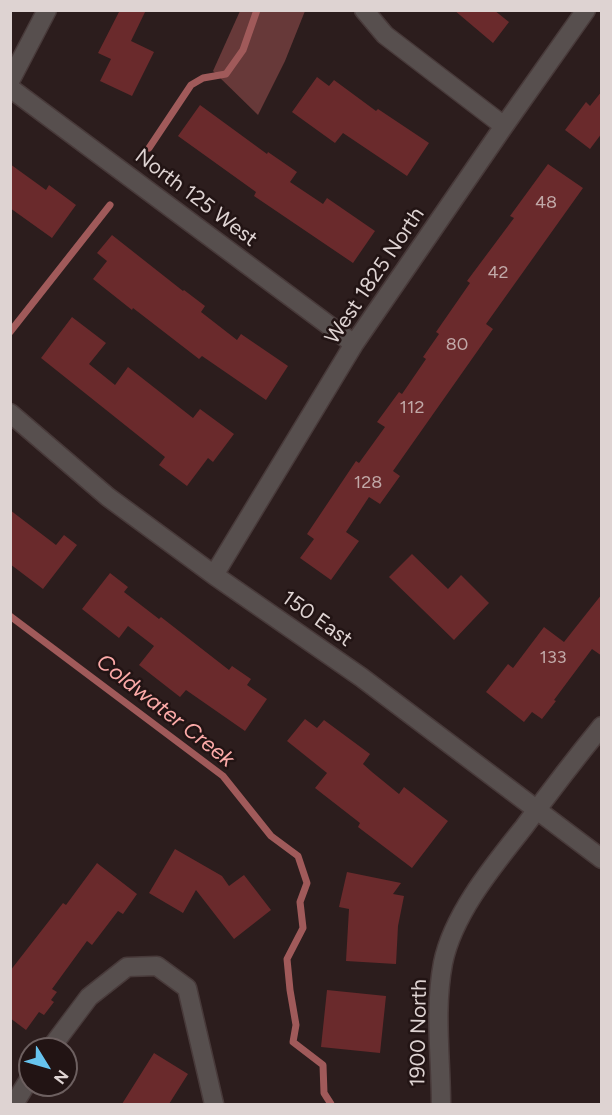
<!DOCTYPE html>
<html>
<head>
<meta charset="utf-8">
<style>
	body { margin:0 }
	#map { position:relative; width:612px; height:1115px; overflow:hidden; background:#2c1d1d; font-family:Figtree,sans-serif }
	canvas { display:block }
	.frame { position:absolute; inset:0; border:12px solid #ded3d2; pointer-events:none }
	.north { position:absolute; left:18px; top:1037px; width:60px; height:60px; box-sizing:border-box; background:#221414; border:2px solid #6d6060; border-radius:50%; rotate:127deg; font-size:16px; font-weight:700; line-height:24px; text-align:center; color:#ded3d2 }
	.north::after { content:''; display:block; margin:auto; width:21px; height:27px; background:#67c4ef; clip-path:polygon(50% 0,100% 100%,50% 72%,0 100%) }
</style>
</head>
<body>
<div id="map">
<canvas width="612" height="1115"></canvas>
<div class="frame"></div>
<div class="north">N</div>
</div>
<script>
const c = document.querySelector('canvas').getContext('2d');
c.lineJoin = 'round';
function fill(path, color) { c.fillStyle = color; c.fill(path, 'evenodd'); }
function stroke(path, color, width, dash) { c.strokeStyle = color; c.lineWidth = width; c.lineCap = dash ? 'butt' : 'round'; c.setLineDash(dash || []); c.stroke(path); }
function label(font, color, halo, rows, align = 'center') {
  c.font = font + ' Figtree,sans-serif'; c.lineWidth = 5; c.setLineDash([]); c.textBaseline = 'middle'; c.strokeStyle = halo; c.fillStyle = color; for (const [text, x, y, turn = 0] of rows) {
    c.save(); c.translate(x, y); c.rotate((+turn || 0) * Math.PI / 180); c.textAlign = isNaN(turn) ? turn : align; if (halo) c.strokeText(text, 0, 0); c.fillText(text, 0, 0); c.restore();
  }
}
fill(new Path2D(`
	M240,11H305L285,61L258,115L213,71Z`), '#673939');
stroke(new Path2D(`
	M149,148L191,85L203,78L226,74L243,50L257,10
	M10,332L110,205
	M10,616L223,776L271,836L298,856L307,883L300,902L303,928L287,959L290,990L296,1025L293,1042L323,1065L324,1093L331,1104`), '#a05a5a', 7);
fill(new Path2D(`
	M120,10H146L131,41L154,52L132,96L100,81L111,59L98,53Z
	M454,10H494L509,22L493,43Z
	M317,77L329,86L334,80L376,111L378,109L429,143L407,176L343,133L335,143L292,112Z
	M602,91V133L590,149L565,130L586,102L590,106Z
	M200,105L267,154L268,152L297,172L290,182L323,204L327,198L375,231L353,263L254,196L256,192L178,136Z
	M10,164L46,190L49,185L76,205L52,238L10,208Z
	M548,164L583,188L486,324L493,329L393,471L400,476L380,504L369,497L346,532L359,541L331,580L300,558L314,539L307,534L356,461L359,463L385,427L377,422L399,392L402,394L426,359L423,357L439,334L436,332L470,283L467,281L514,218L510,216Z
	M112,235L183,291L184,290L205,306L201,312L237,340L241,334L288,366L266,400L202,356L199,359L133,308L132,310L93,279L107,261L97,253Z
	M72,317L106,343L89,364L115,385L128,367L193,418L200,409L234,434L213,462L208,458L187,486L159,465L165,457L41,358Z
	M10,510L56,545L64,535L77,545L43,589L10,564Z
	M412,554L448,589L461,575L489,603L454,640L389,577Z
	M110,573L128,587L124,592L159,619L161,617L229,670L232,666L251,679L247,685L267,699L245,731L186,690L180,697L139,665L154,646L128,626L119,638L82,609Z
	M602,594V656L592,649L554,700L556,701L542,719L532,712L524,722L486,692L508,664L513,668L544,627L564,642Z
	M305,719L317,728L324,720L370,754L363,764L372,772L399,794L404,787L448,821L412,868L358,827L360,823L315,788L327,773L287,741Z
	M175,849L222,876L229,886L244,875L271,910L234,939L196,890L183,913L149,893Z
	M97,863L137,894L123,914L118,911L92,945L87,941L52,989L57,992L51,1000L54,1002L44,1015L39,1012L26,1030L10,1018V971L63,903L66,905Z
	M347,872L401,883L393,894L404,896L398,926L396,964L346,961L349,909L339,907Z
	M327,990L386,996L380,1053L321,1047Z
	M154,1053L188,1074L169,1104H122Z`), '#6a2a2c');
const street = new Path2D(`
	M364,10L385,35L504,126
	M10,81L47,10
	M10,88L354,344
	M10,413L108,497L214,575L361,677L602,859
	M214,575L354,344L504,126L586,10
	M50,1049L89,997L127,967L157,966L187,988L214,1104
	M14,1104L30,1078
	M441,1104C441,1058 434,1010 443,963C453,914 493,866 524,827C549,793 575,759 602,726`);
stroke(street, '#483a3a', 21);
stroke(street, '#574f4e', 18);
label('18px', '#c1a9a8', null, [
	["48",546,203],
	["42",498,273],
	["80",457,345],
	["112",412,408],
	["128",368,483],
	["133",553,658]
]);
label('21px', '#ded3d2', '#221414', [
	["North 125 West",196,198,37],
	["West 1825 North",375,276,-56],
	["150 East",317,619,35],
	["1900 North",419,1033,-89]
]);
label('italic 22px', '#fcaaa8', '#221414', [
	["Coldwater Creek",165,711,38]
]);
</script>
</body>
</html>
